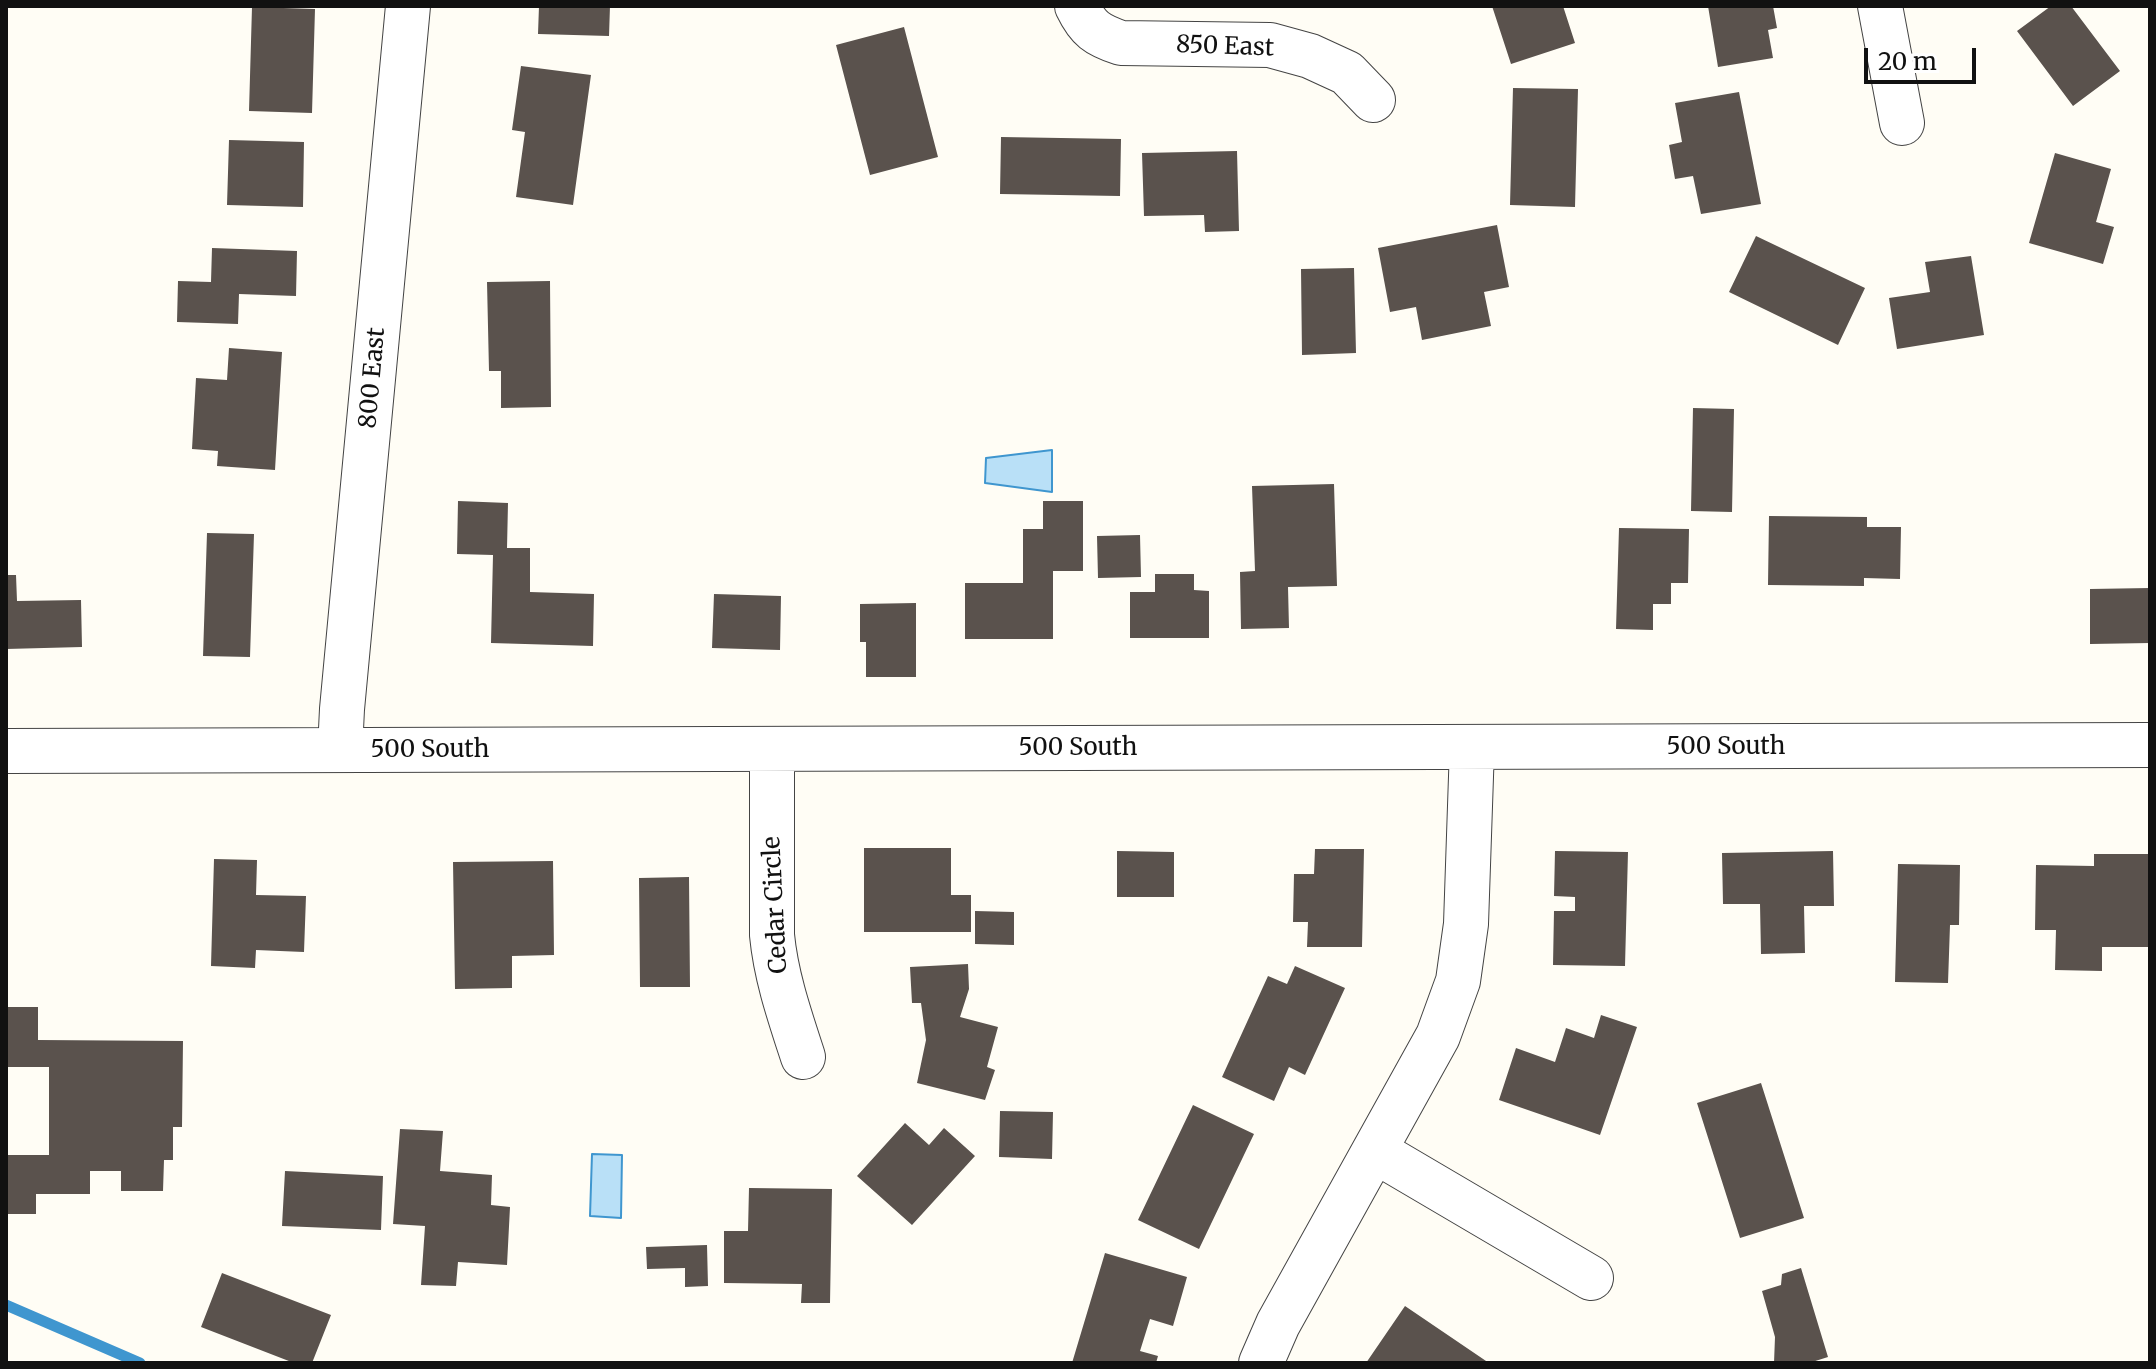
<!DOCTYPE html>
<html>
<head>
<meta charset="utf-8">
<style>
	body { margin:0 }
	#map { position:relative; width:2156px; height:1369px; overflow:hidden; background:#fffdf5; font-family:Merriweather,serif }
	canvas { display:block }
	.frame { position:absolute; inset:0; border:8px solid #111; pointer-events:none }
	.scale { position:absolute; left:1864px; top:48px; width:112px; height:36px; box-sizing:border-box; border:4px solid #111; border-top:0; padding-left:10px; font-size:24px; line-height:28px; white-space:nowrap; color:#111; -webkit-text-stroke:6px #fff; paint-order:stroke }
</style>
</head>
<body>
<div id="map">
<canvas width="2156" height="1369"></canvas>
<div class="frame"></div>
<div class="scale">20 m</div>
</div>
<script>
const c = document.querySelector('canvas').getContext('2d');
c.lineJoin = 'round';
function fill(path, color) { c.fillStyle = color; c.fill(path, 'evenodd'); }
function stroke(path, color, width, dash) { c.strokeStyle = color; c.lineWidth = width; c.lineCap = dash ? 'butt' : 'round'; c.setLineDash(dash || []); c.stroke(path); }
function label(font, color, halo, rows, align = 'center') {
  c.font = font + ' Merriweather,serif'; c.lineWidth = 8; c.setLineDash([]); c.textBaseline = 'middle'; c.strokeStyle = halo; c.fillStyle = color; for (const [text, x, y, turn = 0] of rows) {
    c.save(); c.translate(x, y); c.rotate((+turn || 0) * Math.PI / 180); c.textAlign = isNaN(turn) ? turn : align; if (halo) c.strokeText(text, 0, 0); c.fillText(text, 0, 0); c.restore();
  }
}
const water = new Path2D(`
	M1052,450V492L985,483L986,458Z
	M592,1154L622,1155L621,1218L590,1216Z`);
fill(water, '#b9e0f7');
stroke(water, '#3f96cf', 2);
stroke(new Path2D(`
	M6,1305L140,1363`), '#3f96cf', 11);
fill(new Path2D(`
	M539,6H610L609,36L538,34Z
	M1492,6H1563L1575,43L1511,64Z
	M1708,6H1773L1777,28L1768,30L1773,58L1718,67Z
	M2051,6H2071L2120,71L2073,106L2017,31Z
	M252,7L315,9L312,113L249,111Z
	M904,27L938,157L870,175L836,45Z
	M521,66L591,75L573,205L516,197L525,132L512,130Z
	M1513,88L1578,89L1575,207L1510,205Z
	M1739,92L1761,204L1701,214L1693,176L1675,179L1669,145L1682,142L1675,103Z
	M1001,137L1121,139L1120,196L1000,194Z
	M229,140L304,142L303,207L227,205Z
	M1237,151L1239,231L1205,232L1204,215L1144,216L1142,153Z
	M2055,153L2111,169L2096,222L2114,227L2103,264L2029,243Z
	M1497,225L1509,287L1484,292L1491,326L1422,340L1416,307L1390,312L1378,248Z
	M1756,236L1865,288L1838,345L1729,292Z
	M212,248L297,251L296,296L239,294L238,324L177,322L178,281L211,282Z
	M1971,256L1984,335L1897,349L1889,298L1930,292L1925,262Z
	M1354,268L1356,353L1302,355L1301,269Z
	M550,281L551,407L501,408V371H489L487,282Z
	M229,348L282,352L275,470L217,466L218,451L192,449L196,378L227,380Z
	M1693,408L1734,409L1732,512L1691,511Z
	M1334,484L1337,586L1288,587L1289,628L1241,629L1240,572L1255,571L1252,486Z
	M458,501L508,503L507,548H530V592L594,594L593,646L491,643L493,555L457,554Z
	M1043,501H1083V571H1053V639H965V583H1023V529H1043Z
	M1769,516L1867,517V527H1901L1900,579L1864,578V586L1768,585Z
	M1619,528L1689,529L1688,583H1671V604H1653V630L1616,629Z
	M207,533L254,534L250,657L203,656Z
	M1140,535L1141,577L1098,578L1097,536Z
	M1155,574H1194V590L1209,591V638H1130V592H1155Z
	M6,575H16L17,601L81,600L82,647L6,649Z
	M2150,588V643L2090,644V589Z
	M714,594L781,596L780,650L712,648Z
	M916,603V677H866V642H860V604Z
	M864,848H951V895H971V932H864Z
	M1315,849H1364L1362,947H1307L1308,922H1293L1294,874H1314Z
	M1117,851L1174,852V897H1117Z
	M1555,851L1628,852L1625,966L1553,965L1554,911H1575V897L1554,896Z
	M1833,851L1834,906H1804L1805,953L1761,954L1760,904H1723L1722,853Z
	M2094,854H2150V947H2102V971L2055,970L2056,930H2035L2036,865L2094,866Z
	M214,859L257,860L256,895L306,896L304,952L256,950L255,968L211,966Z
	M553,861L554,955L512,956V988L455,989L453,862Z
	M1898,864L1960,865L1959,925H1950L1948,983L1895,982Z
	M689,877L690,987H640L639,878Z
	M975,911L1014,912V945L975,944Z
	M968,964L969,989L960,1017L998,1027L987,1067L995,1070L985,1100L917,1083L926,1040L921,1003H912L910,967Z
	M1295,966L1345,988L1305,1075L1289,1067L1274,1101L1222,1077L1268,976L1287,984Z
	M6,1007H38V1040L183,1041L182,1127H173V1160H164L163,1191H121V1171H90V1194H36V1214H6V1155H49V1067H6Z
	M1601,1015L1637,1027L1600,1135L1499,1100L1516,1048L1555,1062L1566,1028L1594,1038Z
	M1761,1083L1804,1218L1740,1238L1697,1103Z
	M1193,1105L1254,1134L1199,1249L1138,1220Z
	M1000,1111L1053,1112L1052,1159L999,1157Z
	M905,1123L929,1145L944,1128L975,1156L912,1225L857,1176Z
	M400,1129L443,1131L440,1171L492,1175L491,1205L510,1207L507,1265L458,1262L456,1286L421,1285L425,1226L393,1224Z
	M285,1171L383,1176L381,1230L282,1226Z
	M749,1188L832,1189L830,1303H801L802,1284L724,1283V1231H748Z
	M707,1245L708,1286L685,1287V1268L647,1269L646,1247Z
	M1105,1253L1187,1277L1173,1326L1150,1319L1140,1351L1158,1356L1156,1363H1072Z
	M1801,1268L1828,1357L1809,1363H1774L1775,1337L1762,1291L1781,1285L1782,1274Z
	M222,1273L331,1315L312,1363H294L201,1327Z
	M1405,1306L1489,1363H1366Z`), '#5a524d');
const minor = new Path2D(`
	M1077,6C1088,29 1097,35 1121,43L1270,45L1310,56L1347,73L1373,100
	M1880,6L1902,123
	M772,749V935C776,977 790,1017 803,1057
	M340,750L342,709L408,6
	M6,751L2150,745
	M1375,1151L1591,1278
	M1261,1363L1278,1324L1438,1036L1458,981L1466,924L1472,747`);
stroke(minor, '#444', 46);
stroke(minor, '#fff', 44);
label('24px', '#111', '#fff', [
	["850 East",1225,47,2],
	["800 East",373,378,-85],
	["500 South",1726,747],
	["500 South",1078,748],
	["500 South",430,750],
	["Cedar Circle",776,905,-93]
]);
</script>
</body>
</html>
